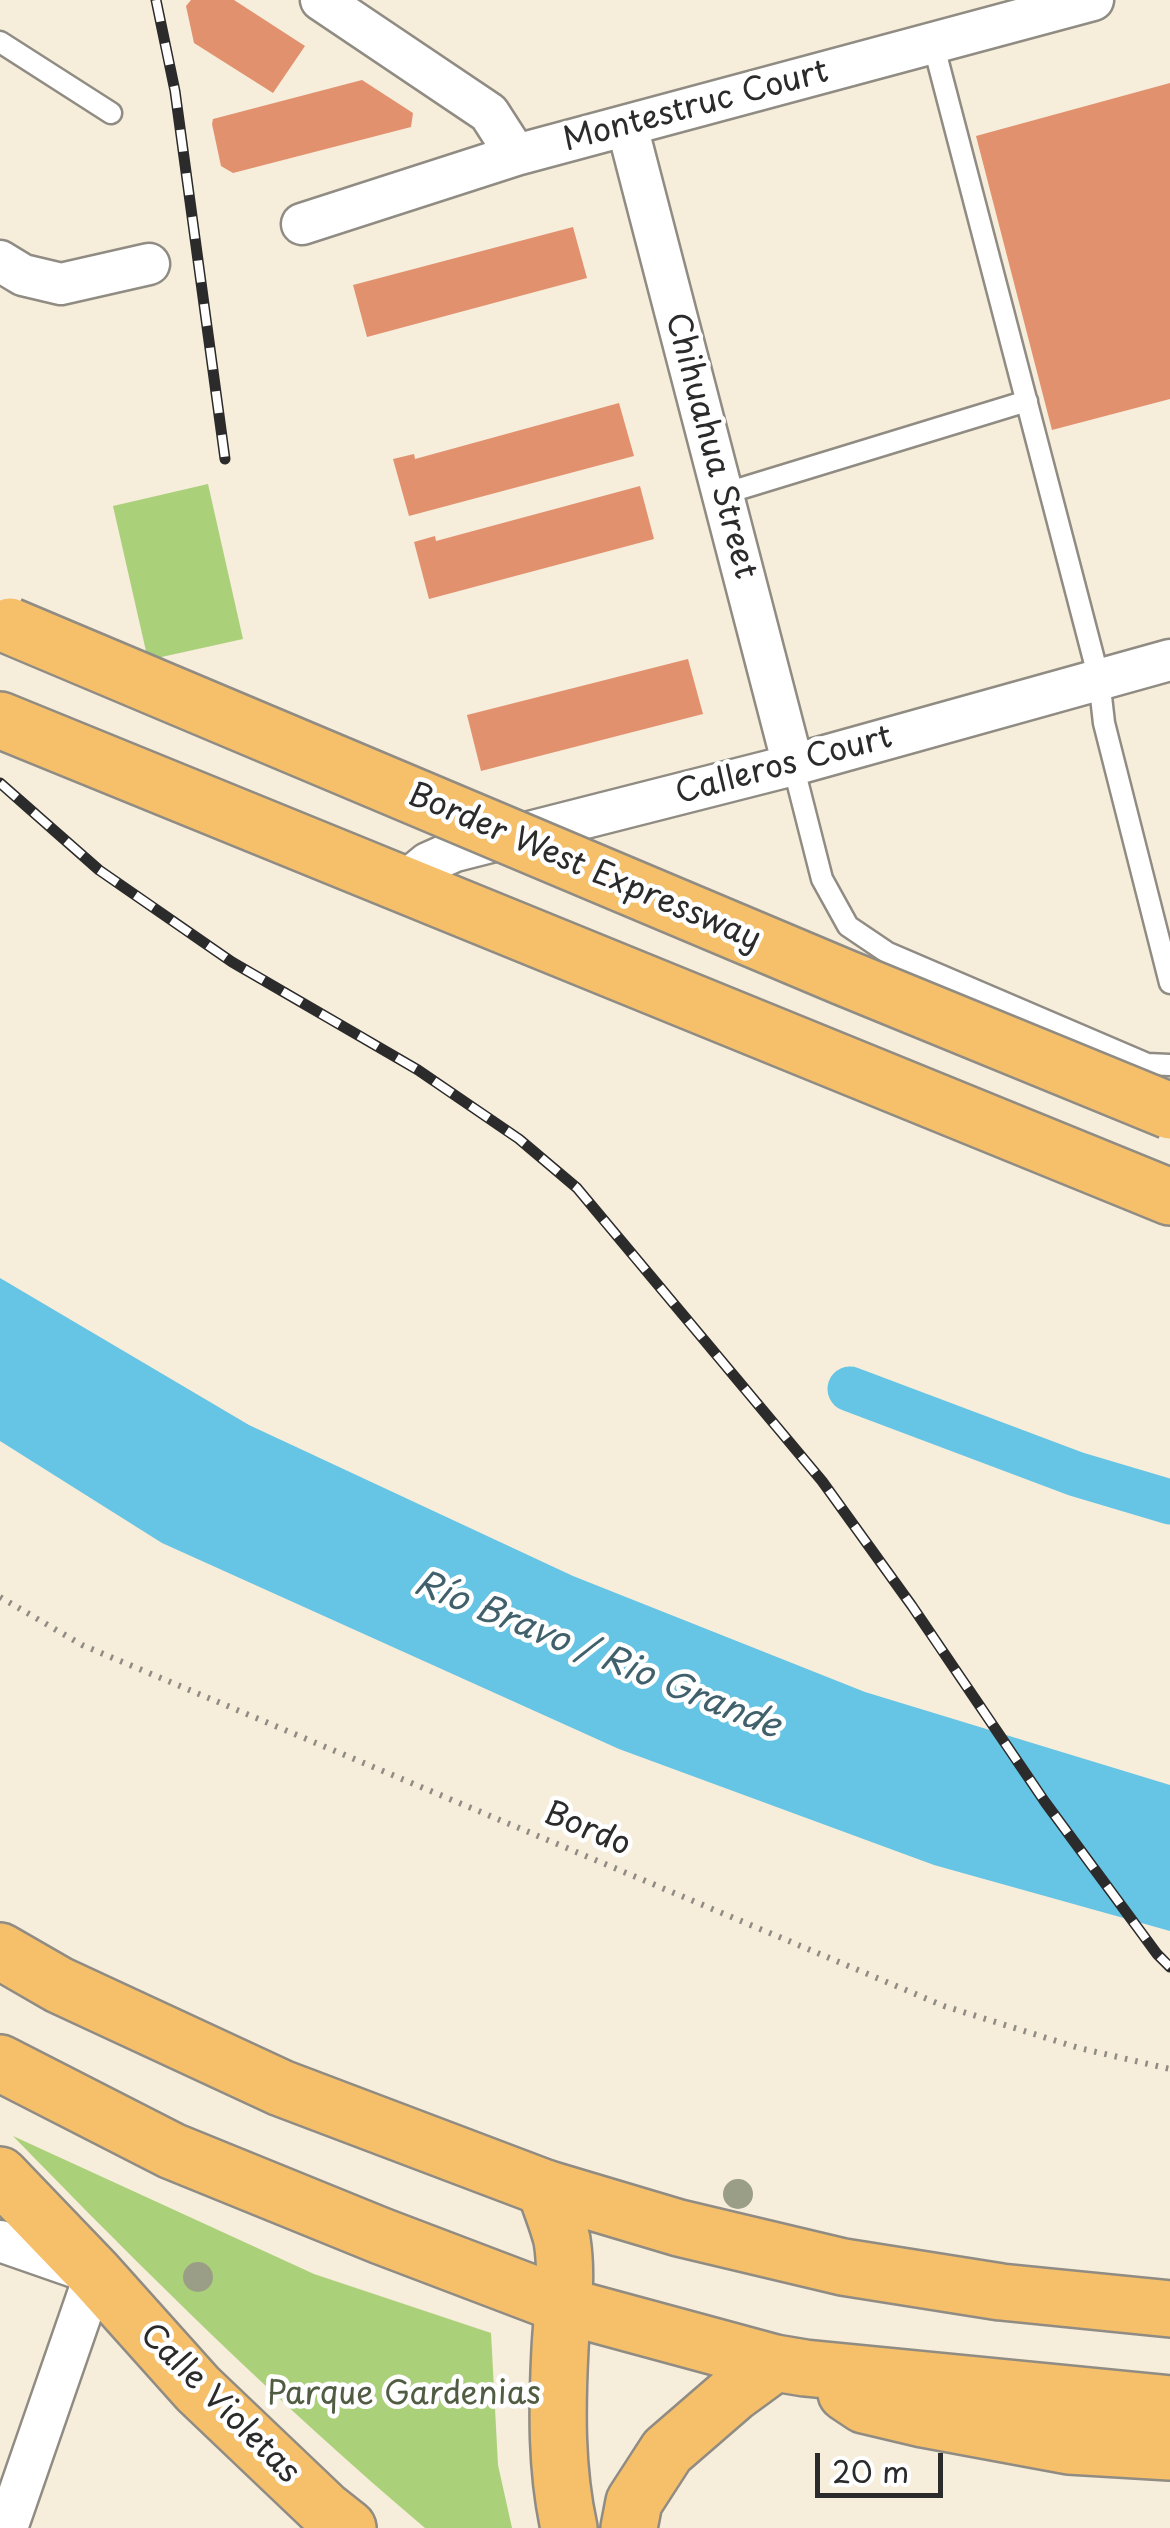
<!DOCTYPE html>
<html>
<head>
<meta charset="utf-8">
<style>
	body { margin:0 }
	#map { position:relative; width:1170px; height:2528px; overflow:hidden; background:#f6eddb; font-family:"Playpen Sans",sans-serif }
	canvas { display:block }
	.scale { position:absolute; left:815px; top:2453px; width:128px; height:45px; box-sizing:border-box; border:5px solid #2b2b2b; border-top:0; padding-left:12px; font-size:30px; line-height:35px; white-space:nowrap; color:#2b2b2b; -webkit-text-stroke:8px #fff; paint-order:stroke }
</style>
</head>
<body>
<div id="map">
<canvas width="1170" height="2528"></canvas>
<div class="scale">20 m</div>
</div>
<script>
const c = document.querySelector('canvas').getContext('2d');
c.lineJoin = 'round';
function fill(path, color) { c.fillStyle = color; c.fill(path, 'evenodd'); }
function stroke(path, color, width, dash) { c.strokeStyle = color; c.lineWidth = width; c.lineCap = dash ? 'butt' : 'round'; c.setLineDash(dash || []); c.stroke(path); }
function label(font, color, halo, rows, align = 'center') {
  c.font = font + ' "Playpen Sans",sans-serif'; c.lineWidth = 9; c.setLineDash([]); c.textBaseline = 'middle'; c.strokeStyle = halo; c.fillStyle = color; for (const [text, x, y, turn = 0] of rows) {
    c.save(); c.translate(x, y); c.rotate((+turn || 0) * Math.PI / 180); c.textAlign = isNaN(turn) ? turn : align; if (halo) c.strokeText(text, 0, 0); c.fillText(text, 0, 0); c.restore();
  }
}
fill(new Path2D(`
	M208,484L243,639L148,660L113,506Z
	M13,2136L314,2274L491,2333L498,2465L512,2528H425C280,2405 145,2272 13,2136Z`), '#abd07a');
fill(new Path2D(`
	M0,1278L249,1425L573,1576L865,1692L1170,1785V1931L934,1865L619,1749L162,1543L0,1441Z`), '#66c4e4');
stroke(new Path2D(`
	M850,1389L1076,1474L1170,1502`), '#66c4e4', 45);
fill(new Path2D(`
	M191,0H234L305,46L273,93L194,43L186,6Z
	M362,80L413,113L411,127L233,173L221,166L212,124L213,119Z
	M1170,83V399L1052,430L976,136Z
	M573,227L587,278L367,337L353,285Z
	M619,403L634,456L409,516L393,459L414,454L415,459Z
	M640,486L654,539L429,599L414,542L435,536L436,541Z
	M688,659L703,714L481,771L467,715Z`), '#e2916f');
const lane = new Path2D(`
	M0,42L111,113
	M933,43L1099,679L1104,723L1170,983
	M723,494L1027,401
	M793,765L822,879L848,926L888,953L1147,1064L1170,1065`);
const street = new Path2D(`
	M321,0L489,113L516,155
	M627,126L793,765
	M302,224L516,155L1093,0
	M0,261L23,275L61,284L149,264
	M405,882L428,863L455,851L793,765L1170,660
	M0,2241L95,2274L7,2528`);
const primary = new Path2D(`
	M0,2175L95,2274L198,2389L324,2509L348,2528
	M545,2188C550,2205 558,2223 562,2240C568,2277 562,2312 560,2349C557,2409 556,2469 569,2528`);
const highway = new Path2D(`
	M0,720L1170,1197
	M0,1951L59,1985L281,2088L545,2188L679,2228L843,2267L1001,2292L1170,2309
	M0,2063L172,2151L381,2236L565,2306L775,2363L805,2368L1170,2404
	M846,2393L864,2405L923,2419L1069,2446L1170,2452
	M629,2528L634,2502L667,2451L734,2393L775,2363`);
stroke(lane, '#908c83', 25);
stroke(street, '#908c83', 45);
stroke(primary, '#908c83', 60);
stroke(highway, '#908c83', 60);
stroke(new Path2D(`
	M0,1597L82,1645L944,2006L1079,2048L1170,2069`), '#908c83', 6, [2.5, 8]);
stroke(lane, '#fff', 20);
stroke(street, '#fff', 40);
stroke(primary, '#f6c06b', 55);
stroke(highway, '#f6c06b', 55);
const rail = new Path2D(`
	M156,0L175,91L225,459
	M0,783L99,870L232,962L418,1070L519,1139L577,1188L822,1481L912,1606L1045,1802L1157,1954L1170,1967`);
stroke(rail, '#2b2b2b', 11);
stroke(rail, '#fff', 8, [22]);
const highwayBridge = new Path2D(`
	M10,626L843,977L1170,1111`);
stroke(highwayBridge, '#908c83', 60, []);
stroke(highwayBridge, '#f6c06b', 55);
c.fillStyle = '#9b9e87';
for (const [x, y] of [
	[738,2194],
	[198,2277]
]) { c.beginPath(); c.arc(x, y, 15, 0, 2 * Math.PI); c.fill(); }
label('32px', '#2b2b2b', '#fff', [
	["Montestruc Court",696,107,-15],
	["Chihuahua Street",710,446,75],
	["Calleros Court",784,766,-15],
	["Border West Expressway",584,868,23],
	["Bordo",587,1830,23],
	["Calle Violetas",219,2404,45]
]);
label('32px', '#515d43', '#fff', [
	["Parque Gardenias",404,2395]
]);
label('italic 35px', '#40616c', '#fff', [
	["Río Bravo / Rio Grande",597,1656,22]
]);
</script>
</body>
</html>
